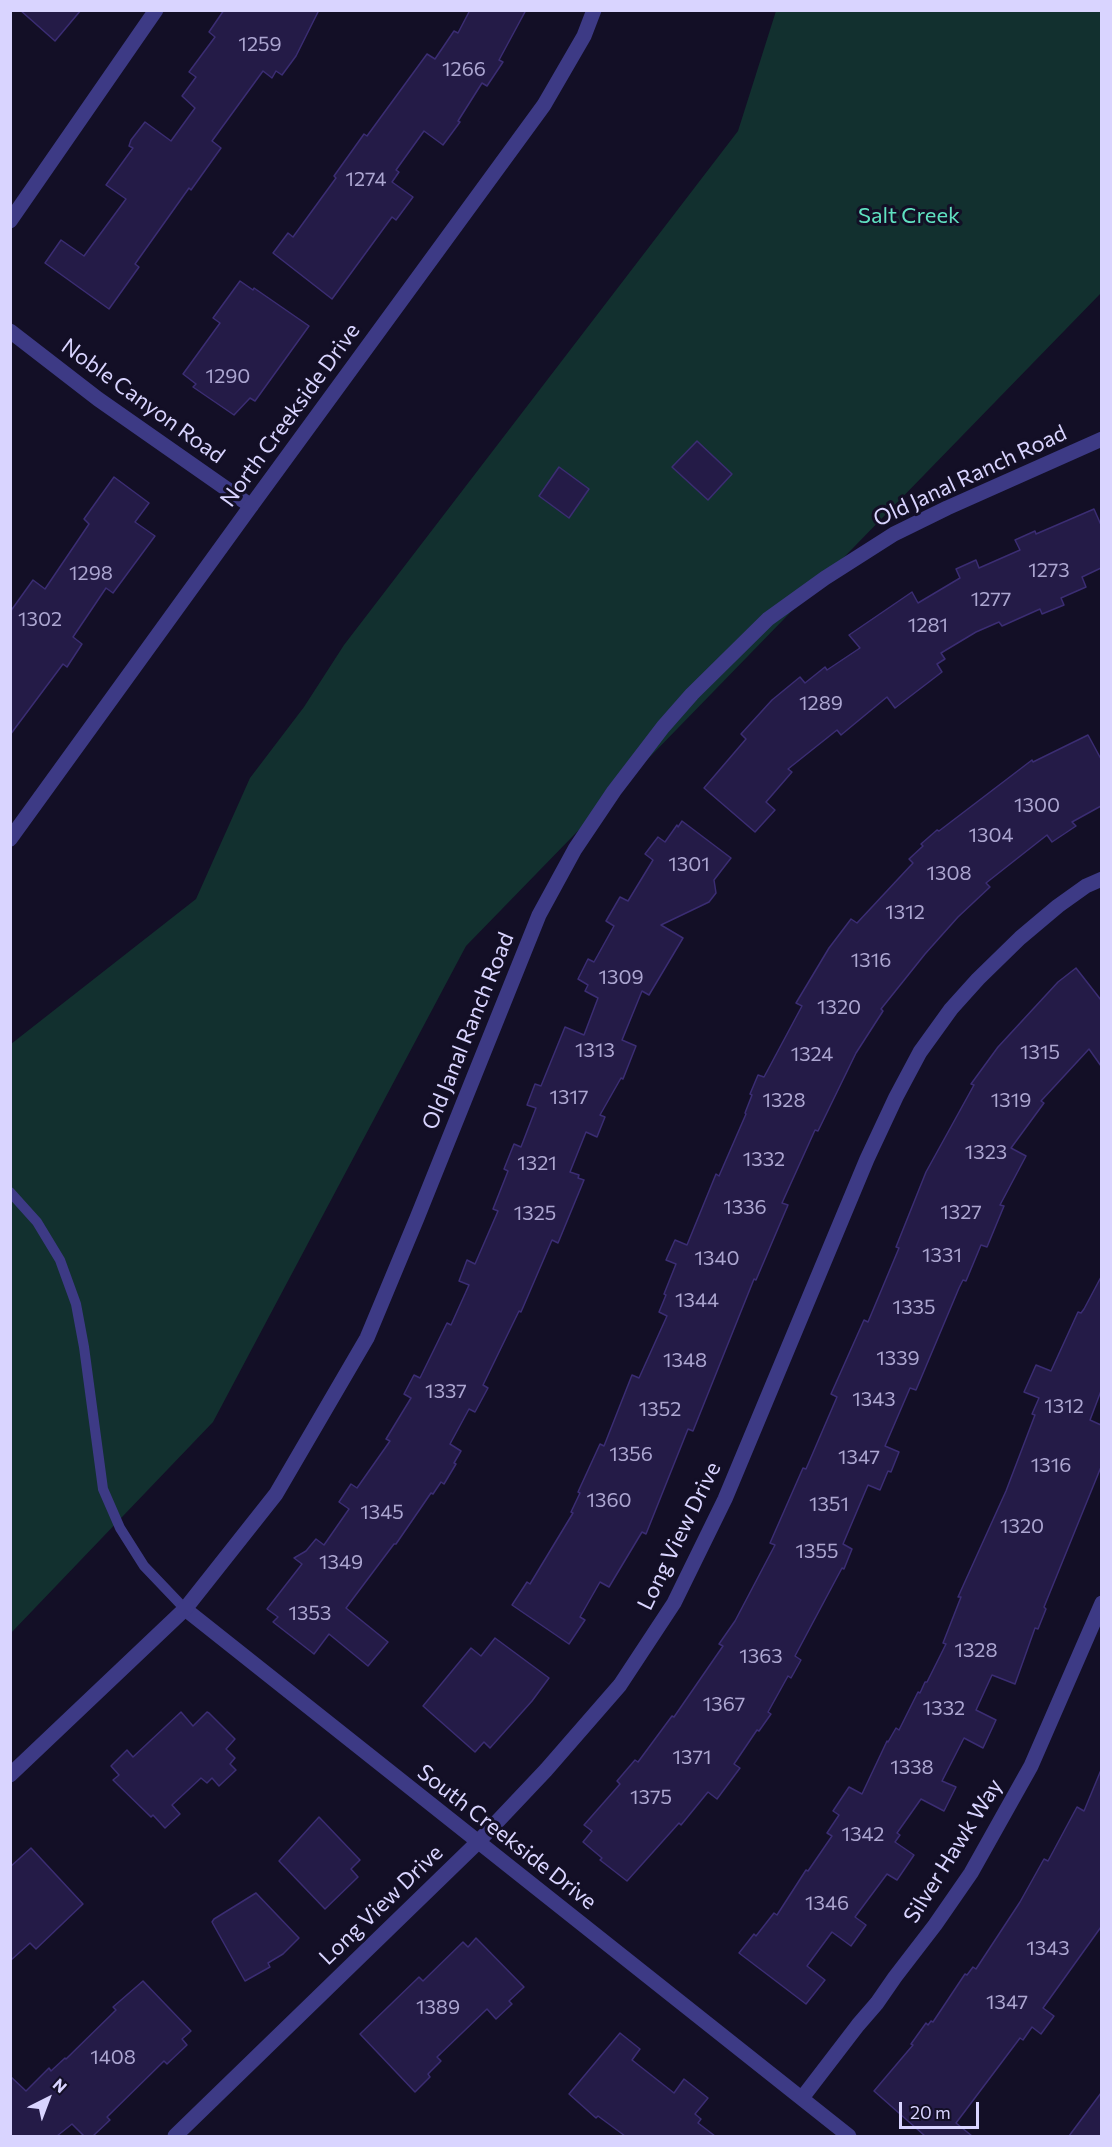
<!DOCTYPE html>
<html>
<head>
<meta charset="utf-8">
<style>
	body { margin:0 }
	#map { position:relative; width:1112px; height:2147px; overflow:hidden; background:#130f26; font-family:Commissioner,sans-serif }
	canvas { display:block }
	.frame { position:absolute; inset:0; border:12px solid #d9d4ff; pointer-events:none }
	.north { position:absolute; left:18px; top:2069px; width:60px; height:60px; -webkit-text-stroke:4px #130f26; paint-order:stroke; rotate:42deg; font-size:16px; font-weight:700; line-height:24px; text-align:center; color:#d9d4ff }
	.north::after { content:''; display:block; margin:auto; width:21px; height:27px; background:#d9d4ff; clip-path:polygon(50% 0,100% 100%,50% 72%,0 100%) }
	.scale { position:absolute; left:899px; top:2102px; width:80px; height:27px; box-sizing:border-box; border:3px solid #d9d4ff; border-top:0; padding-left:8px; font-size:18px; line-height:21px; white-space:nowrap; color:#d9d4ff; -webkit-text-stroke:4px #130f26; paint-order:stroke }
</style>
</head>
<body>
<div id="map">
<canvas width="1112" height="2147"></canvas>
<div class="frame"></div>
<div class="north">N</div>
<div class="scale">20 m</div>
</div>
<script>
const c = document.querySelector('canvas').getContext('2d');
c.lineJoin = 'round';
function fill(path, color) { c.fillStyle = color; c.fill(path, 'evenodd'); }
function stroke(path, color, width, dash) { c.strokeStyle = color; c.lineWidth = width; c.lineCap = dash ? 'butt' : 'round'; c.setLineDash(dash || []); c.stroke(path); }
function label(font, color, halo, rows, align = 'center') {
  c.font = font + ' Commissioner,sans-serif'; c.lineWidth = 6; c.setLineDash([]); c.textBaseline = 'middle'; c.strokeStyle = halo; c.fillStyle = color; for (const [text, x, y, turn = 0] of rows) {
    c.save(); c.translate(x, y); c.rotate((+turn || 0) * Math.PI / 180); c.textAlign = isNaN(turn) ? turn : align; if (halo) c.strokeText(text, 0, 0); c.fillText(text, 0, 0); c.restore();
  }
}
fill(new Path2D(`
	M776,11H1101V293L466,946L213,1422L11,1633V1044L196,899L250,778L304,707L344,645L738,131Z`), '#12302f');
const building = new Path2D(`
	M20,10H81L55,41Z
	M224,10H319L296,56L282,75L276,71L272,78L263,71L212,141L221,148L191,190L189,188L135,264L139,267L109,309L45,263L61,240L84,256L126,199L106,185L133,148L129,146L131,140L145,122L171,141L195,108L182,96L196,77L189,72L215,37L209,32Z
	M470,10H526L499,60L503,62L487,86L482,83L458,121L460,122L443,145L424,131L396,170L399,172L392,182L413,197L396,220L392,217L332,299L273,253L288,233L293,237L336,178L334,176L364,134L367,136L427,54L435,59L454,31L458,33Z
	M240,281L253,290L254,288L309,326L255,401L250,398L234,415L193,387L196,384L183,374L220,323L213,318Z
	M697,441L732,474L708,500L672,467Z
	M559,467L589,489L569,518L539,496Z
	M114,477L149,503L135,522L155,536L113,593L106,588L73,637L82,644L67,667L63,664L10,735V612L33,580L45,589L89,524L84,519Z
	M1094,509L1101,525V568L1082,577L1086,587L1061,598L1064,605L1042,614L1040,609L1002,626L999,622L976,632L941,653L945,659L937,664L942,672L895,708L887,697L841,735L837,730L788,769L792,772L766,802L775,810L755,832L704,788L746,739L741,734L772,700L800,677L805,683L825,667L827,670L860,648L849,635L912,592L918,603L960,578L956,569L976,560L979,568L1020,550L1015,540L1035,531L1036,534Z
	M1088,735L1101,759V806L1072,822L1076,826L1052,842L1047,835L986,883L990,887L958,917L925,954L881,1009L883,1011L856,1053L818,1131L815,1130L782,1203L788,1205L756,1280L754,1279L693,1431L688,1429L646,1534L642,1532L609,1587L600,1582L580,1617L585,1620L569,1644L512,1605L527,1582L530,1584L573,1513L571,1512L580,1493L578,1492L600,1444L604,1446L632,1375L639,1378L667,1316L659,1312L666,1295L664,1294L676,1264L666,1260L675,1240L687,1245L716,1174L719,1176L746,1114L745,1113L752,1095L750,1094L758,1075L764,1077L802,1006L796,1003L829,948L851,919L857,923L913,863L909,859L923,846L921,844L937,830L939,831L1032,760L1033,762Z
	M682,821L731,858L714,880L716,893L709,902L661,925L683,938L649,995L642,991L622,1040L636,1046L623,1079L621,1078L600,1115L605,1117L597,1137L586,1132L570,1172L579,1175L578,1178L584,1180L558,1243L552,1240L521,1312L519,1311L483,1385L488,1388L475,1412L469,1409L450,1444L461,1451L454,1463L456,1464L444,1484L441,1482L433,1494L431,1493L396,1544H394L346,1608L388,1642L368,1666L329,1634L314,1654L273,1622L278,1617L267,1609L302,1564L294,1558L306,1551L316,1539L324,1545L349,1509L339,1502L351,1484L357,1488L390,1441L386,1439L411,1398L404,1394L414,1375L420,1378L447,1323L451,1325L469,1285L459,1281L467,1260L475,1264L498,1211L493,1209L508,1171L504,1169L514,1144L521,1147L536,1108L527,1105L535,1084L541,1086L565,1027L584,1035L598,998L585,991L588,985L578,979L588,959L594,962L614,926L606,921L620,897L628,901L653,860L645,854L658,837L665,842L677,825L678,827Z
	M1076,968L1101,1000V1066L1089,1049L1041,1101L1044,1103L1011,1148L1026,1156L1000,1205L1004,1206L987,1247L981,1245L966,1281L963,1280L959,1288L916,1390L910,1388L885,1446L899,1452L891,1472L888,1471L880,1490L868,1485L843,1544L852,1549L844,1569L842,1568L795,1656L801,1660L791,1678L788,1676L768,1712L771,1714L759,1731L757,1730L734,1764L740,1768L717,1799L708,1792L681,1825L679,1823L627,1881L600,1860L602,1858L583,1842L592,1831L584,1825L620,1784L617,1781L635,1760L638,1762L672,1716L674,1717L723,1646L719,1644L735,1621L775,1545L770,1543L803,1468L806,1469L837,1397L831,1394L864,1320L868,1322L899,1248L896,1247L926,1172L974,1085L971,1084L998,1047L1058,982Z
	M1101,1277V1391L1090,1420L1101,1425V1467L1044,1607L1046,1609L1038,1629L1035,1628L1015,1684L992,1675L976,1710L996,1720L983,1748L964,1738L942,1781L956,1787L944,1811L921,1799L897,1833L900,1835L895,1842L914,1855L897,1880L887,1874L855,1917L866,1925L851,1946L832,1932L807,1966L825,1980L806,2004L739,1953L754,1934L756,1936L774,1913L777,1915L806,1870L808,1871L832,1836L827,1833L839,1815L833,1811L849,1787L862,1794L887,1741L888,1742L896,1728L899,1730L918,1692L920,1693L925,1682H927L946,1644L943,1643L961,1597H958L1006,1491L1035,1415L1032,1414L1039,1398L1024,1392L1036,1365L1051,1371L1078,1312L1081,1313L1084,1309Z
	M495,1638L549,1678L532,1701L490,1748L484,1742L475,1752L423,1706L471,1648L481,1656Z
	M181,1712L193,1726L207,1712L209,1713L235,1739L226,1749L235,1758L230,1764L236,1770L219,1786L212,1778L207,1783L201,1778L172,1805L180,1814L165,1828L153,1815L151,1817L113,1780L119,1775L111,1766L127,1750L133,1757Z
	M1101,1770V1927L1043,2008L1054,2016L1041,2034L1032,2027L1023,2040L1020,2038L956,2123L972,2136H925L874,2091L913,2045L911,2044L926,2023L928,2025L931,2021L933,2022L965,1974L967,1975L973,1967L976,1969L1020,1902L1044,1859L1048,1861L1077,1807L1084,1811Z
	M319,1817L360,1860L351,1869L358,1877L325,1909L279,1861Z
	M31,1848L83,1904L36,1949L30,1943L10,1961V1867Z
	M256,1893L299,1938L283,1954L268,1963L270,1967L245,1981L212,1922L214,1919Z
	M476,1938L524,1987L509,2001L512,2004L496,2019L487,2009L437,2057L441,2061L428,2074L430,2077L415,2092L360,2034L419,1977L423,1981L463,1942L468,1947Z
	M143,1981L191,2031L182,2039L187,2045L167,2064L164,2061L107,2117L110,2120L93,2136H84L72,2124L57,2136H10V2076L26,2091L49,2068L51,2071L65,2058L66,2059L116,2010L113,2007Z
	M620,2033L640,2049L632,2060L674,2093L684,2079L708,2098L695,2114L701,2119L698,2123L715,2136H625L598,2116L596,2118L569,2094Z
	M1101,2093V2136H1069Z`);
fill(building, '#241b47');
stroke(building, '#3b2d73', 1.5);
stroke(new Path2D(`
	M10,1192L37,1222L60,1260L76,1304L84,1347L103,1489L120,1528L144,1566L185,1609`), '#3d3a85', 10);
stroke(new Path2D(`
	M10,221L156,10
	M10,331L98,399L251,506
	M185,1609L849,2136
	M802,2098L858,2025L877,2003L895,1977L935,1925L971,1873L1031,1766L1102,1603
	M175,2136L477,1843L546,1770L620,1685L674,1603L725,1499L867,1159L896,1097L920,1052L951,1009L978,979L1020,938L1058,906L1086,886L1102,879`), '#3d3a85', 15);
stroke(new Path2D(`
	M10,839L251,506L544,105L584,36L594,10
	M10,1775L185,1609L276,1494L367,1338L417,1218L539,915L575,849L614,791L663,727L692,694L768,619L825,578L894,534L947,508L1102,439`), '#3d3a85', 15);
label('20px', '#aca6d1', null, [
	["1259",260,44],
	["1266",464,69],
	["1274",366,179],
	["1290",228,376],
	["1273",1049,570],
	["1298",91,573],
	["1277",991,599],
	["1302",40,619],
	["1281",928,625],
	["1289",821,703],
	["1300",1037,805],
	["1304",991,835],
	["1301",689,864],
	["1308",949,873],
	["1312",905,912],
	["1316",871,960],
	["1309",621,977],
	["1320",839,1007],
	["1313",595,1050],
	["1315",1040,1052],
	["1324",812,1054],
	["1317",569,1097],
	["1328",784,1100],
	["1319",1011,1100],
	["1323",986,1152],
	["1332",764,1159],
	["1321",537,1163],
	["1336",745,1207],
	["1327",961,1212],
	["1325",535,1213],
	["1331",942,1255],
	["1340",717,1258],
	["1344",697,1300],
	["1335",914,1307],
	["1339",898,1358],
	["1348",685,1360],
	["1337",446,1391],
	["1343",874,1399],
	["1312",1064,1406],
	["1352",660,1409],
	["1356",631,1454],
	["1347",859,1457],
	["1316",1051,1465],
	["1360",609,1500],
	["1351",829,1504],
	["1345",382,1512],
	["1320",1022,1526],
	["1355",817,1551],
	["1349",341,1562],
	["1353",310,1613],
	["1328",976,1650],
	["1363",761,1656],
	["1367",724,1704],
	["1332",944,1708],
	["1371",692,1757],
	["1338",912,1767],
	["1375",651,1797],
	["1342",863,1834],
	["1346",827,1903],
	["1343",1048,1948],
	["1347",1007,2002],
	["1389",438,2007],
	["1408",113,2057]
]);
label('22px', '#5fe0c0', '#130f26', [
	["Salt Creek",909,216]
]);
label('22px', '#d9d4ff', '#130f26', [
	["Noble Canyon Road",143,401,36],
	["North Creekside Drive",290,415,-54],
	["Old Janal Ranch Road",970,476,-25],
	["Old Janal Ranch Road",468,1031,-68],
	["Long View Drive",679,1536,-64],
	["South Creekside Drive",507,1837,38],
	["Silver Hawk Way",953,1851,-58],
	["Long View Drive",381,1905,-44]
]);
</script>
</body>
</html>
